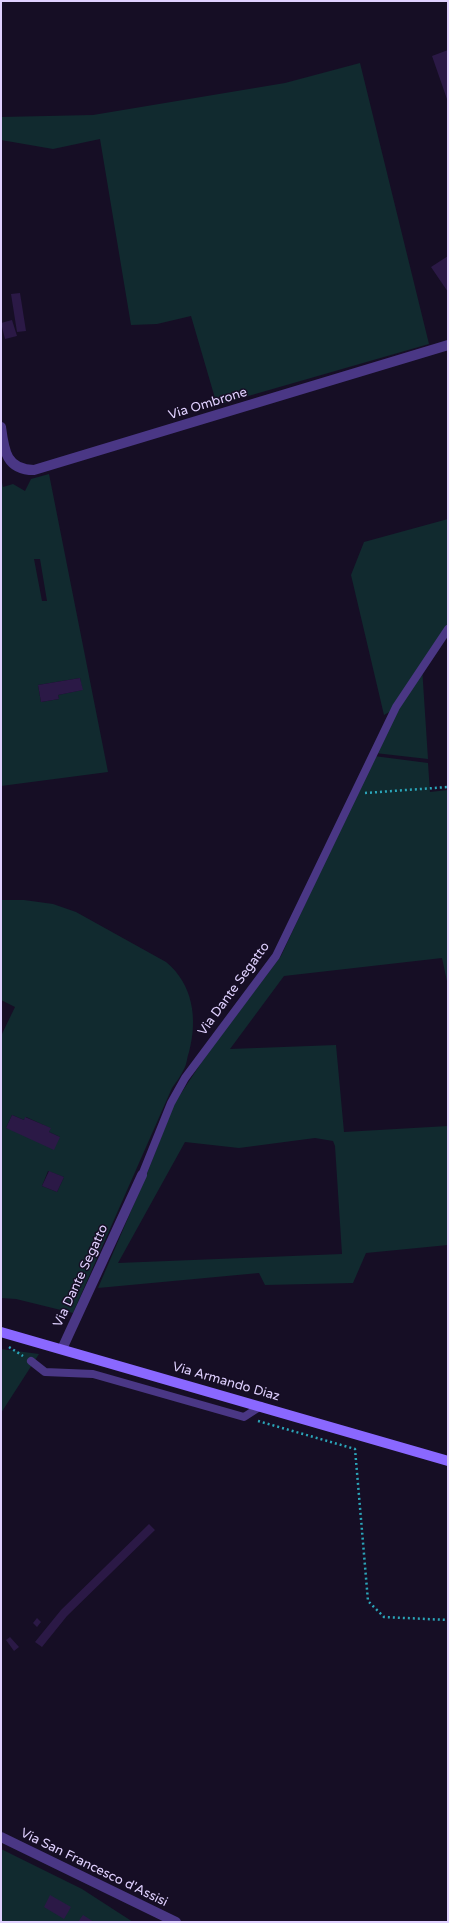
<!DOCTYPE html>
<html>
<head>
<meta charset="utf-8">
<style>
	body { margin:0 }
	#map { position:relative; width:449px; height:1923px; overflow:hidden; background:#160e25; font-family:"Varela Round",sans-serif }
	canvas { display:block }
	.frame { position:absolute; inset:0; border:2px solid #e0d1ff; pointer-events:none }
</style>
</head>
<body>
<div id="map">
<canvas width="449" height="1923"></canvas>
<div class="frame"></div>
</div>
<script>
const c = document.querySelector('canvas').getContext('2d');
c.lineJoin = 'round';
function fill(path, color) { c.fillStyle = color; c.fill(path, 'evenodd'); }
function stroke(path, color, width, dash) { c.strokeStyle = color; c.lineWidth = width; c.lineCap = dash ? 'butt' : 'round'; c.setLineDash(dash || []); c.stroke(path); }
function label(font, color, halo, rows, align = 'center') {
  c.font = font + ' "Varela Round",sans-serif'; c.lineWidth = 3; c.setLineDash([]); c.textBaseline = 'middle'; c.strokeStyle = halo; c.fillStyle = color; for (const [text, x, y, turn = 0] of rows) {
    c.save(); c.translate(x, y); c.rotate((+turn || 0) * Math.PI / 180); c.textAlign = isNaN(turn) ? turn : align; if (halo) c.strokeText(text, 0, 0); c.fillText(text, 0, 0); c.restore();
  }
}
fill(new Path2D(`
	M360,63L429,344L217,405L191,316L157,324L131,325L100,139L53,149L1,140V117L93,115L285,83Z
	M49,474L108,772L1,786V478L3,487L13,484L25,491L31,479ZM34,559H40L47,601H42ZM80,678L82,690L58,695L59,699L41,702L38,685Z
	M448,519V627L422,667L428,759L375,753L393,710L384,715L351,575L364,542Z
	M374,756L428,763L430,792L448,790V986L442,958L284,976L230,1049L336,1045L344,1132L448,1126V1245L366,1253L353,1283L265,1285L259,1273L98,1288L146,1176L174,1104L207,1054L281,956ZM315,1138L333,1141L335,1146L342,1254L118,1263L185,1142L239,1148Z
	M1,900H24L53,904L76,912L166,962C193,984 198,1019 189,1052C187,1057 187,1064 184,1069C181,1076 176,1082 172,1088L73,1313L16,1299L1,1298V1036L15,1007L1,1000ZM12,1115L24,1120L26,1117L50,1128L49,1132L60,1137L6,1128ZM48,1171L64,1177L57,1192L42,1186Z
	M1,1349L39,1354L1,1413Z
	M1,1849L82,1889L133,1922H1Z`), '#112a2f');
fill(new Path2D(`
	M448,50V102L432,56Z
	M448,256V292L431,267Z
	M20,293L26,331L17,332L11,294Z
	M12,320L17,336L5,339L1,323Z
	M80,678L83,690L58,695L59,699L41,702L38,685Z
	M12,1115L24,1120L25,1117L51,1128L49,1132L60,1137L54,1150L6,1128Z
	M49,1171L64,1177L57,1192L42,1186Z
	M149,1524L155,1530L67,1616L42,1647L35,1642L61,1610Z
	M37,1618L41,1622L37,1627L33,1623Z
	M10,1637L19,1647L14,1651L6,1640Z
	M50,1895L71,1907L64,1919L44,1907Z
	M83,1915L94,1922H78Z`), '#2b1946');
stroke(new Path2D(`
	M365,793L448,787
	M9,1347L23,1356
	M258,1421L355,1449L368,1601L384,1617L448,1620`), '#2ba5b9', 2.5, [2, 3]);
stroke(new Path2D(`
	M142,1175L171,1103L185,1078L276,956L396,707L448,629
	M31,1361L45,1372L93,1374L244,1417L261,1406`), '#4a3785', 8);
stroke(new Path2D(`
	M1,427C4,450 6,470 34,470L448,345
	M62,1349L142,1175
	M1,1837L176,1922`), '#4a3785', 10);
stroke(new Path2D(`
	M1,1332L448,1461`), '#8a68ff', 10);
label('13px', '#e0d1ff', '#160e25', [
	["Via Ombrone",208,404,-17],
	["Via Dante Segatto",234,989,-54],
	["Via Dante Segatto",81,1276,-65],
	["Via Armando Diaz",226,1382,16],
	["Via San Francesco d'Assisi",94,1868,26]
]);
</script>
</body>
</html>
